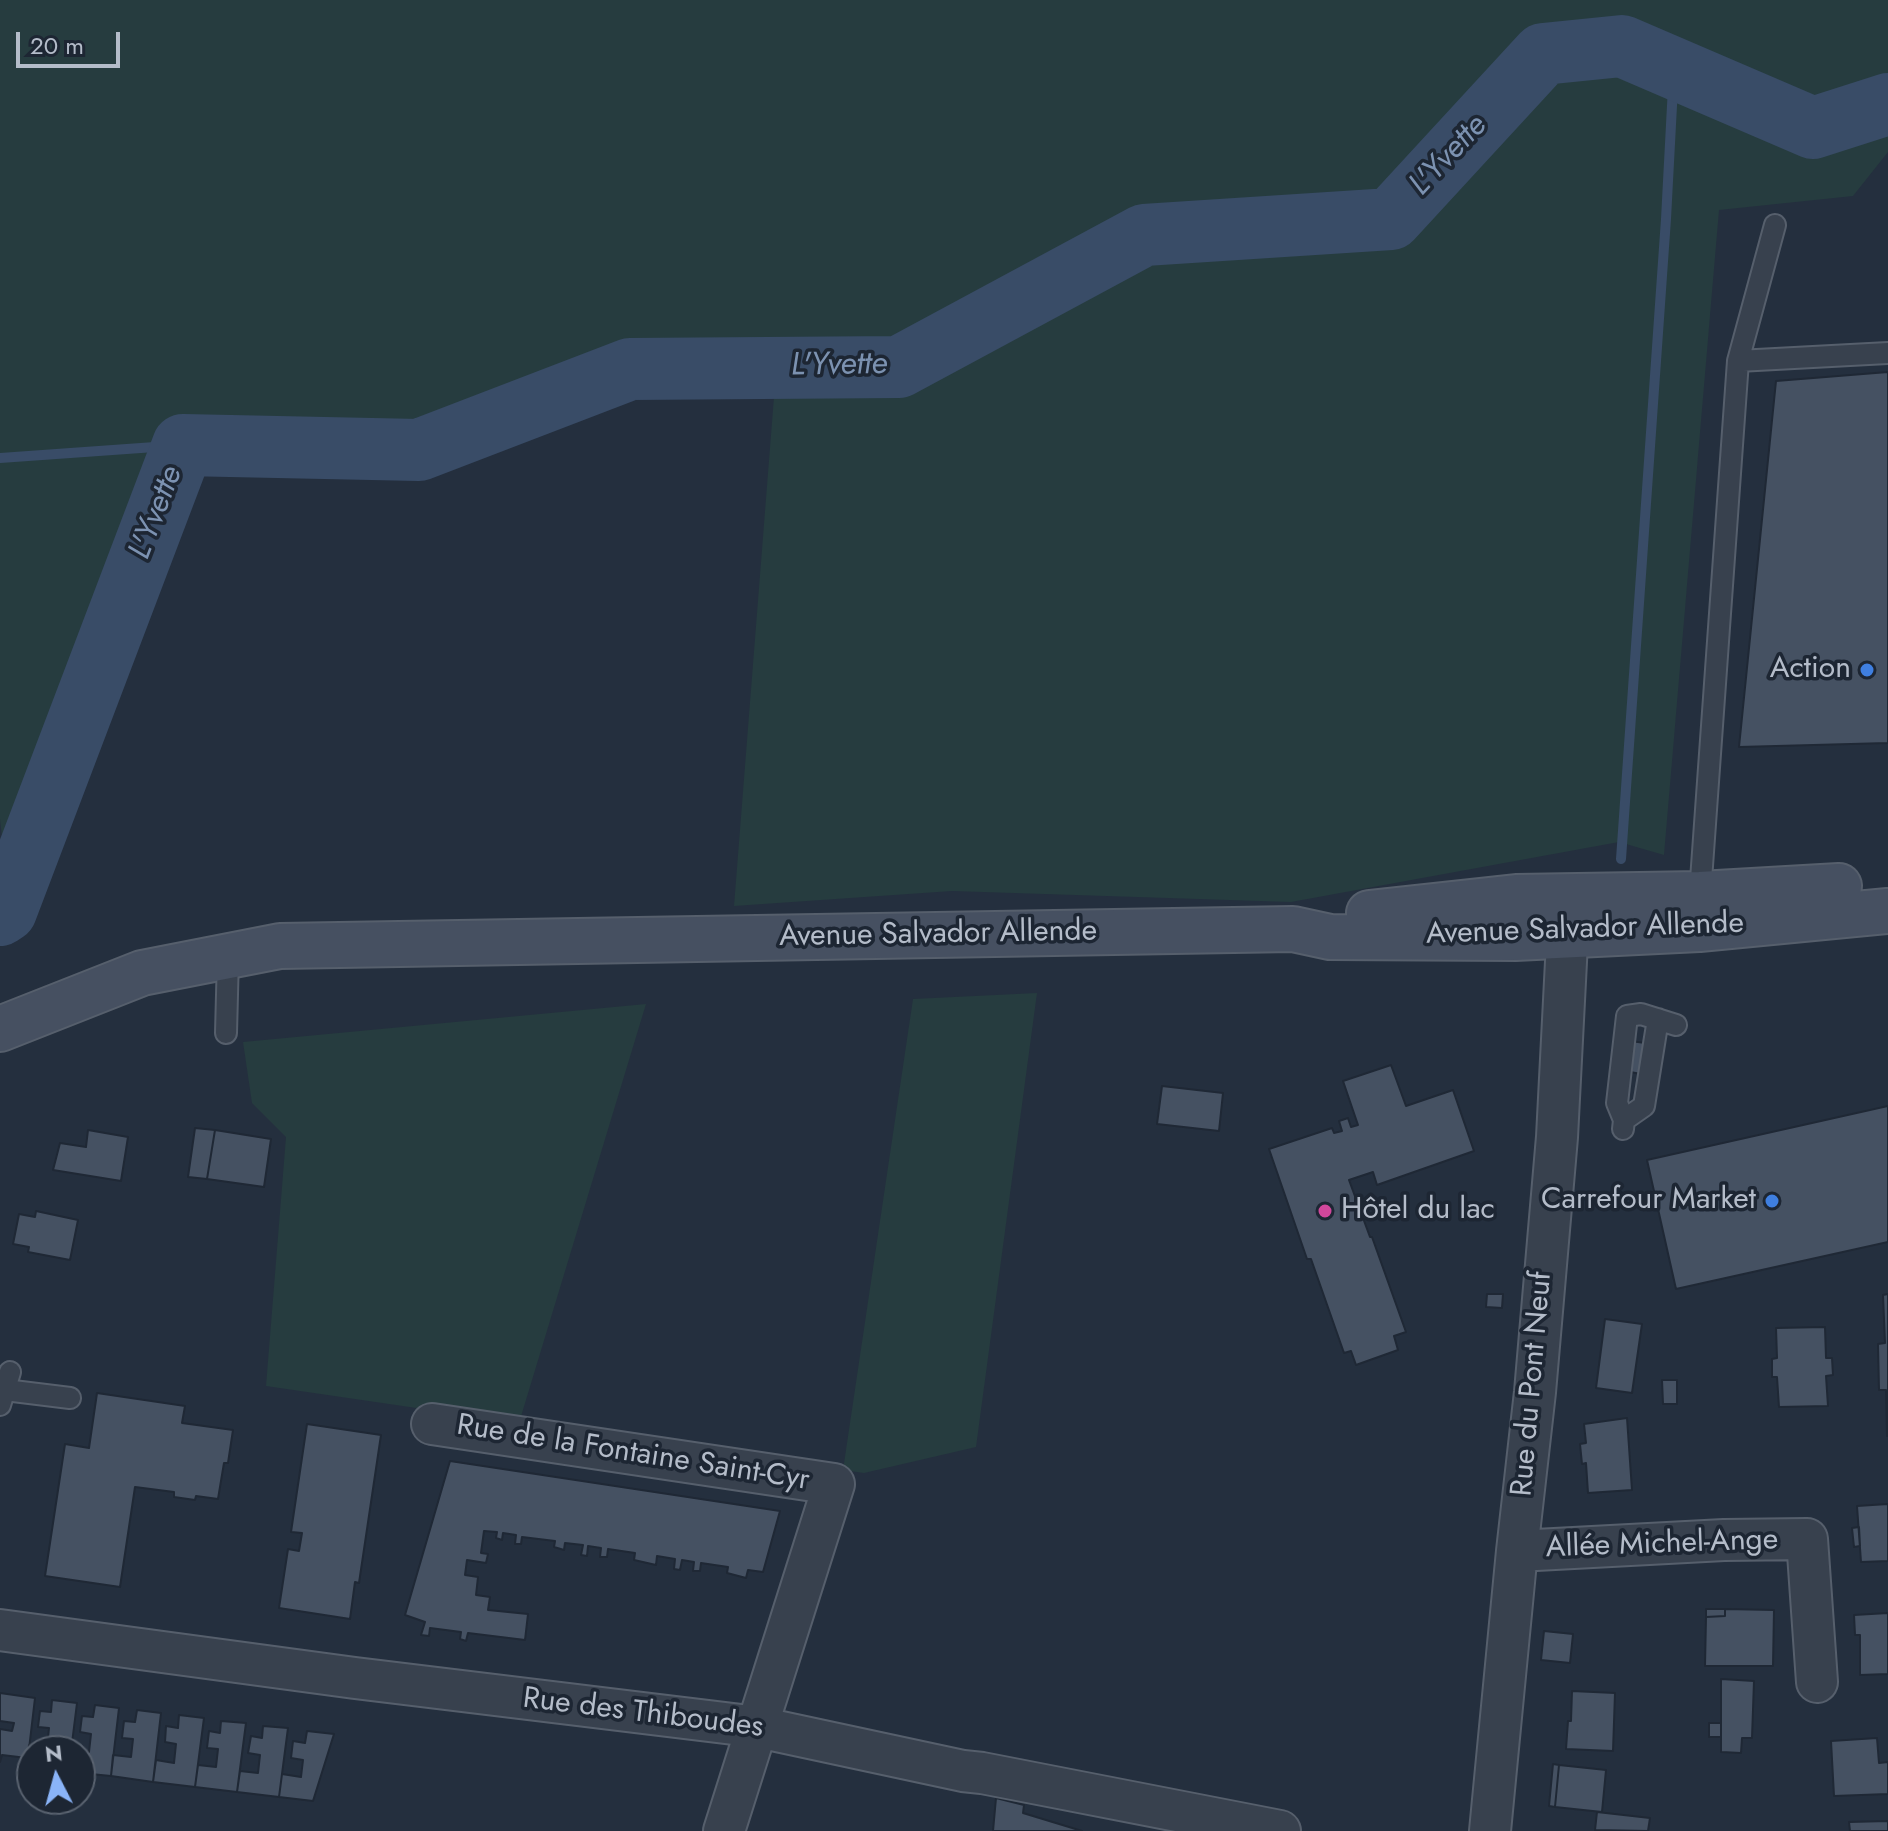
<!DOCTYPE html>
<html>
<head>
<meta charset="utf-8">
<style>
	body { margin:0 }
	#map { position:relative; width:1888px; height:1831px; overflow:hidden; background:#242f3e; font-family:Jost,sans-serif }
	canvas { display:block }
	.north { position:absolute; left:16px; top:1735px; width:80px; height:80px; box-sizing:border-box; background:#1d2633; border:2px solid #59626f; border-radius:50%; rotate:354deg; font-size:22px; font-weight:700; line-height:32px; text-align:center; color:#b4bcc9 }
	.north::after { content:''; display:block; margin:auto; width:28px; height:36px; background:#8ab4f8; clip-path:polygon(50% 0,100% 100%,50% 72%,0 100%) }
	.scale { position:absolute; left:16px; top:32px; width:104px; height:36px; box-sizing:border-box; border:4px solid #b4bcc9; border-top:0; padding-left:10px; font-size:24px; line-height:28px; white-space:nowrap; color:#b4bcc9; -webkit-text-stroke:6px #1d2633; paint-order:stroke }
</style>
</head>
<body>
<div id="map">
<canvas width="1888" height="1831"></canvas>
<div class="north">N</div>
<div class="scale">20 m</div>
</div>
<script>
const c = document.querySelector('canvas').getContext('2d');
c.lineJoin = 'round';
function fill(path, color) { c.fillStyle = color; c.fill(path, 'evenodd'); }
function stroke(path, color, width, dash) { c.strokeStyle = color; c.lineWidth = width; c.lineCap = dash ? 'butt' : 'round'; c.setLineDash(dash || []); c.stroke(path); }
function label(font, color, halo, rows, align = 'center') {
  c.font = font + ' Jost,sans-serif'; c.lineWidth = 7; c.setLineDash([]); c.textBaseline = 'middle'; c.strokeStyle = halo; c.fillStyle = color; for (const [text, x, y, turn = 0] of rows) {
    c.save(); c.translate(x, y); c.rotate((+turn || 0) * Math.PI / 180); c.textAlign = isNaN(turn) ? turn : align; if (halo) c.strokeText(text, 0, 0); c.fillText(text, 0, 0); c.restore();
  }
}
fill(new Path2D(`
	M0,0H1888V152L1853,196L1719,210L1664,855L1619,842L1291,902L952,891L734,906L775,384L638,382L426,467L195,459L130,649L80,755L35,866L0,904V839L2,838L0,819Z
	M1037,993L976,1447L864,1473L843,1470L913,999Z
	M646,1004L519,1423L266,1386L286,1137L252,1103L243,1042Z`), '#263c3f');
stroke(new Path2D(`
	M0,458L183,445
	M1621,859L1666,219L1674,68`), '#394c67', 10);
stroke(new Path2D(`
	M0,915L6,911L183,445L419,450L630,369L899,367L1144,235L1391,219L1543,54L1622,46L1813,128L1888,104`), '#394c67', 62);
const building = new Path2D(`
	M1888,372V743L1739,747L1776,381Z
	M1617,1039L1652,1044L1647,1075L1613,1069Z
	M1391,1065L1406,1106L1453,1090L1474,1151L1377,1185L1373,1172L1349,1180L1370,1237H1372L1406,1332L1394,1336L1398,1350L1356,1365L1351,1351L1344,1353L1311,1259H1307L1269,1149L1332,1128L1334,1133L1342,1131L1339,1121L1348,1118L1351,1127L1358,1125L1343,1081Z
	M1162,1086L1223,1093L1219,1131L1157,1124Z
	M1888,1106V1242L1676,1289L1647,1160Z
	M195,1128L215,1130L207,1179L188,1177Z
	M88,1130L128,1137L121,1181L53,1170L60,1143L86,1147Z
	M215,1130L271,1139L264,1187L207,1179Z
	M36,1211L78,1220L70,1260L28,1252L29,1247L13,1244L19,1214L35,1217Z
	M1487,1294H1503L1502,1308L1486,1307Z
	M1888,1294V1436H1887L1886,1390H1879L1878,1344L1885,1343L1883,1295Z
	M1605,1319L1642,1324L1632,1393L1596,1388Z
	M1825,1327L1826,1358H1832L1833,1375L1826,1376L1828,1406L1779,1407L1777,1377H1772V1359L1777,1358L1776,1328Z
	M1662,1380H1677V1404H1663Z
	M97,1393L185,1406L182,1423L233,1430L228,1463H224L218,1499L196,1496L195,1500L174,1497V1492L135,1487L120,1587L45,1576L65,1444L89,1448Z
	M1627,1418L1632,1490L1588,1493L1586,1463L1582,1464L1580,1444L1586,1443L1584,1424Z
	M307,1424L381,1435L359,1583L355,1582L350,1619L279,1608L288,1549L299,1551L302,1533L291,1532Z
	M450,1461L780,1511L763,1572L748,1570L746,1578L727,1573L728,1567L701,1563L700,1571H693L694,1562L682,1560L680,1570L674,1569L675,1559L657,1556L656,1565L634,1560L635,1553L608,1549L607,1557H600L601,1548L588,1546L587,1556L581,1555L583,1545L565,1543L564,1550L554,1547L555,1541L522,1537L521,1544H515L516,1535L503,1533L502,1540L496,1538L497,1532L484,1531L481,1553L488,1554L486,1563L467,1560L465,1575L478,1577L476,1595L490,1597L488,1610L528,1614L525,1640L468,1633L466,1641L460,1639L461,1632L430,1628L429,1636L421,1635L425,1622L405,1615Z
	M1888,1504V1561L1861,1562L1857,1506Z
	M1859,1527L1860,1546L1854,1547L1852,1528Z
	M1706,1609H1725V1616L1706,1617Z
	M1725,1609L1774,1610L1773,1666H1705L1706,1617L1725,1616Z
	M1888,1613V1674L1860,1675V1635H1855L1854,1615Z
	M1544,1631L1573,1634L1570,1663L1541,1660Z
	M1721,1679L1754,1681L1752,1738H1742L1741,1753L1721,1752Z
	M1572,1691L1615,1693L1613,1751L1566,1749L1568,1721H1571Z
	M0,1693L35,1698L27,1766V1758L2,1755L0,1762V1729L12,1731L14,1723L0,1721Z
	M52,1700L77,1703L71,1751H32V1766H27L29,1745L47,1747L49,1728L38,1727L40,1711L51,1712Z
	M95,1705L119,1708L111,1776L80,1773V1751H71V1750L89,1752L91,1734L80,1732L82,1716L93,1717Z
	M137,1710L161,1713L153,1782L111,1776L113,1755L131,1757L133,1739L122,1738L124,1721L135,1722Z
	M179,1715L204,1718L195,1787L153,1782L156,1760L174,1763L176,1744L165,1742L166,1726L178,1728Z
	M221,1721L246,1723L237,1792L195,1787L198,1765L216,1767L218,1749L207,1748L209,1731L220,1733Z
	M1709,1723H1721V1737H1709Z
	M263,1726L288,1728L279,1797L237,1792L240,1771L258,1773L260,1755L248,1753L251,1736L262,1738Z
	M307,1731L334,1734L313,1801L279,1797L282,1774L301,1777L303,1760L291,1758L293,1741L305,1743Z
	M1877,1738L1879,1763L1888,1762V1794L1834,1796L1831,1741Z
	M1553,1764L1559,1765L1555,1807L1549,1806Z
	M1559,1765L1606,1770L1602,1812L1555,1807Z
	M996,1798L1024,1805L1023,1813L1082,1831H993Z
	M1597,1812L1650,1818L1648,1831L1595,1830Z
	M1888,1821V1831H1850L1849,1822Z`);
fill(building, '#455162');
stroke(building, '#1f2835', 2);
const lane = new Path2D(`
	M1738,361L1888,353
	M1700,894L1738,361L1775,225
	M226,1033L228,956
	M1624,1120L1644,1106L1658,1019
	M1623,1129L1624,1120L1617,1103L1627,1016L1641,1014L1676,1025
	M5,1390L70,1398
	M0,1405L10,1372`);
const street = new Path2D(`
	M432,1424L834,1484L724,1831
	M1517,1551L1724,1540L1807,1539L1817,1682
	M0,1630L355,1678L758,1727L963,1771L982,1773L1280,1831
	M1490,1831L1517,1551L1535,1392L1557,1137L1569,903`);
const secondary = new Path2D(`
	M1369,913L1516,897L1700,894L1839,886
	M0,1029L142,973L280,946L1293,929L1330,937L1515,938L1699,929L1888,911`);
stroke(lane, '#565f6c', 24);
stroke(street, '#565f6c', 44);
stroke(secondary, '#565f6c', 48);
stroke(lane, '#38414e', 20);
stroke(street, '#38414e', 40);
stroke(secondary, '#465061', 44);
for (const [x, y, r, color] of [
	[1867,670,8,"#3f7fe0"],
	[1772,1201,8,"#3f7fe0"],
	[1325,1211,8,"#d1479c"]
]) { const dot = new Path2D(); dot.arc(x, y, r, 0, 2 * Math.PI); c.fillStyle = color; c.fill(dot); stroke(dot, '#1d2633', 3); }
label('30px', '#b4bcc9', '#1d2633', [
	["Action",1851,670],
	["Carrefour Market",1756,1201],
	["Hôtel du lac",1341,1211,"left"]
], 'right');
label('30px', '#b4bcc9', '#1d2633', [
	["Avenue Salvador Allende",1585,930,-2],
	["Avenue Salvador Allende",938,935,-1],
	["Rue du Pont Neuf",1533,1384,-85],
	["Rue de la Fontaine Saint-Cyr",633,1454,9],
	["Allée Michel-Ange",1662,1545,-2],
	["Rue des Thiboudes",643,1714,7]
]);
label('italic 32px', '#7c92b1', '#1d2633', [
	["L'Yvette",1449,156,-47],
	["L'Yvette",839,366,-1],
	["L'Yvette",157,513,-69]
]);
</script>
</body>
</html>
